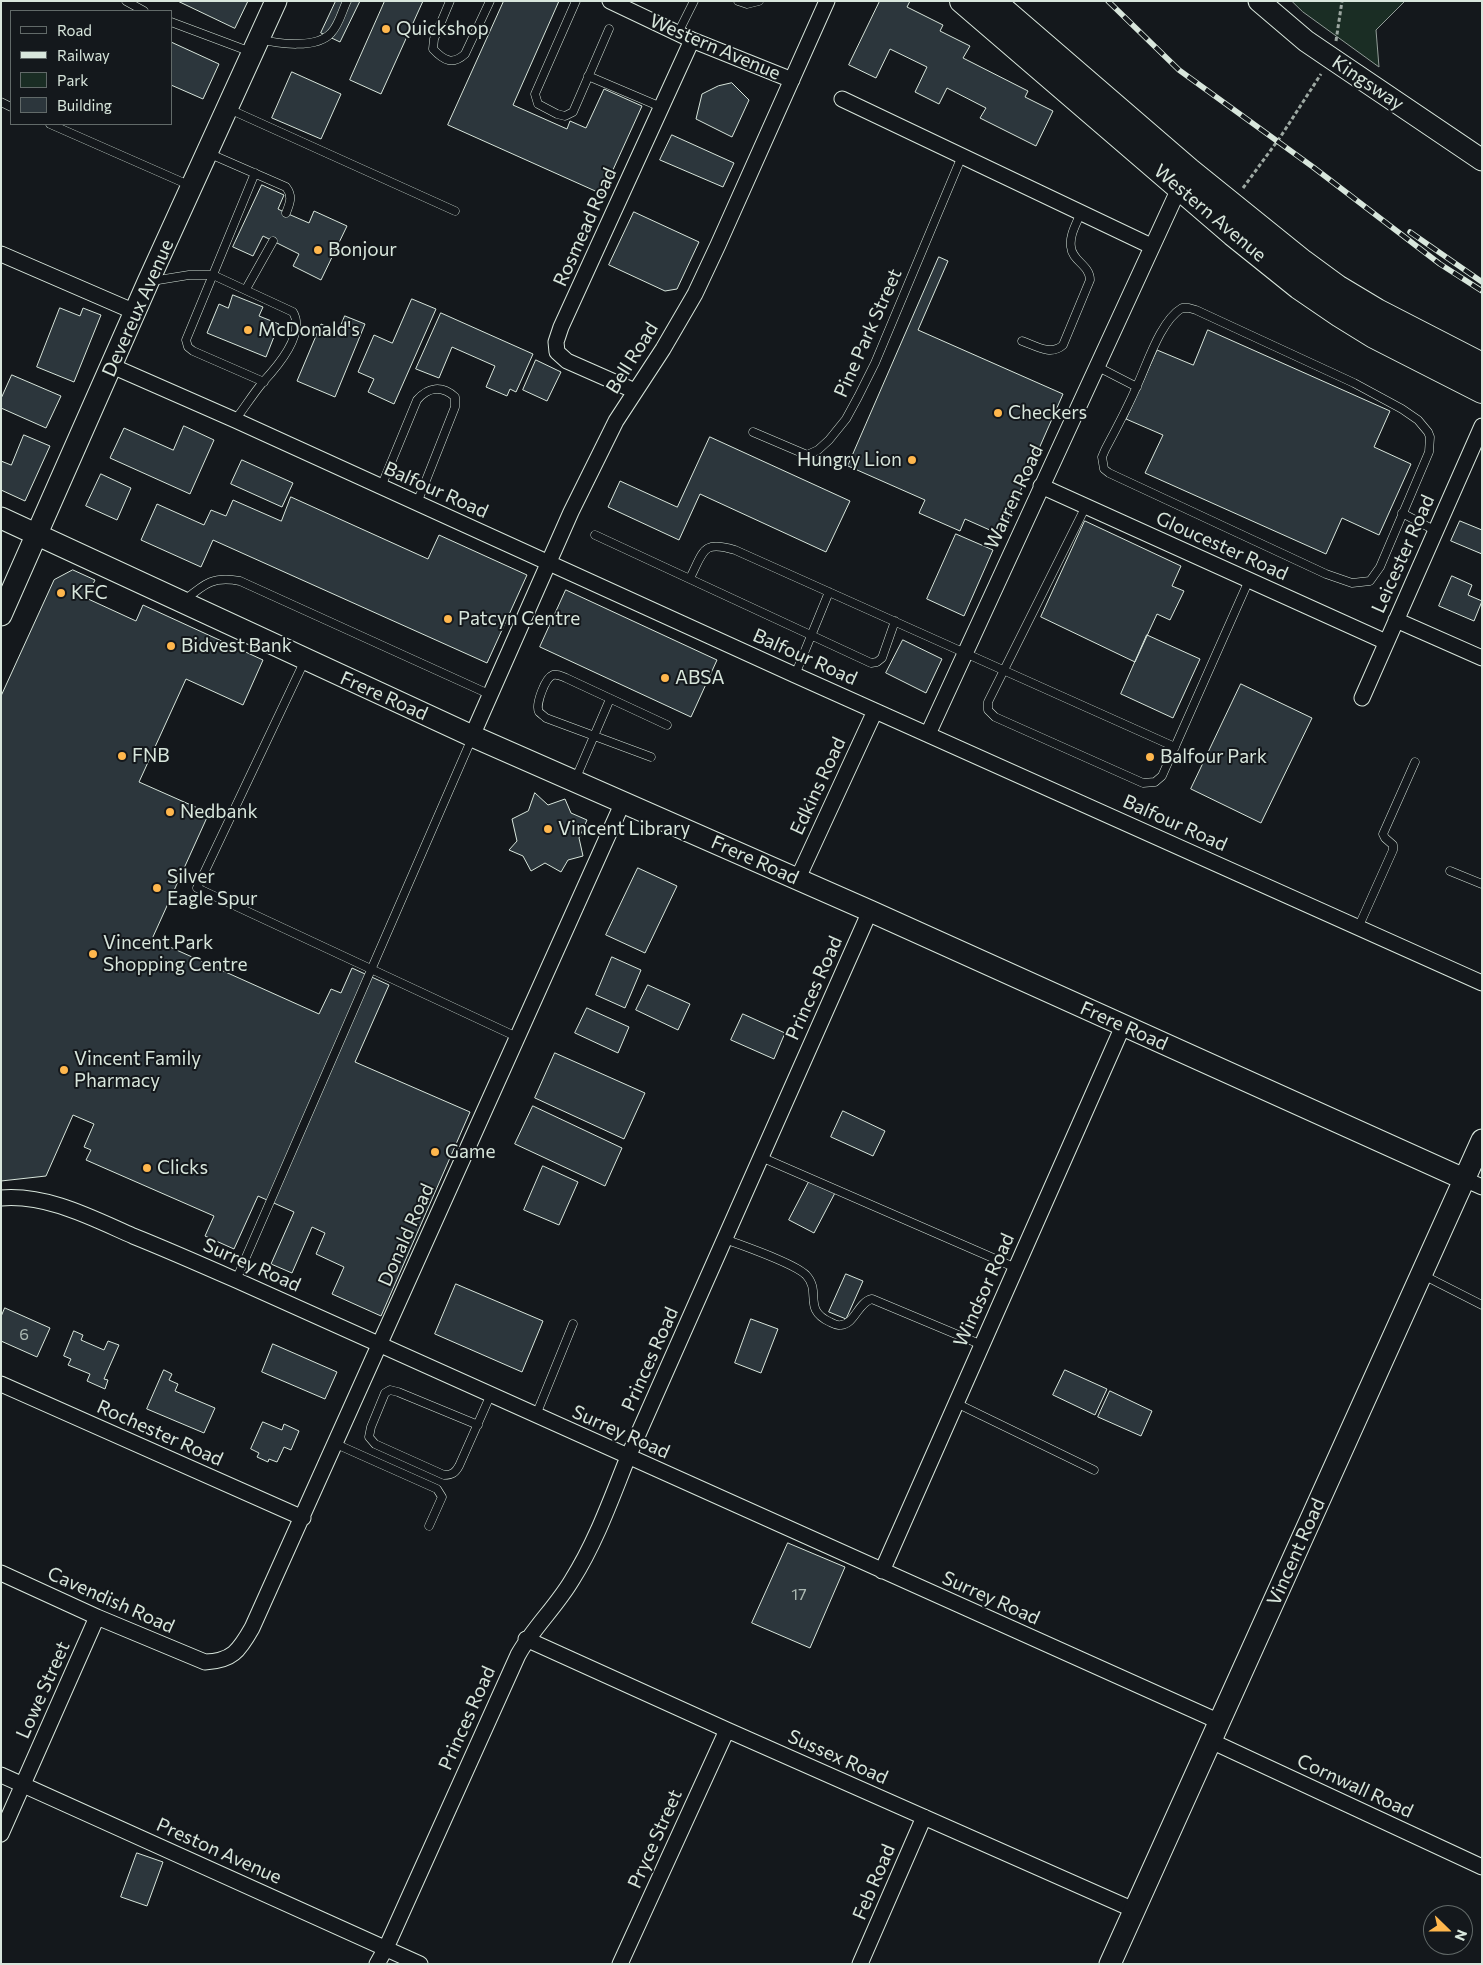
<!DOCTYPE html>
<html>
<head>
<meta charset="utf-8">
<style>
	body { margin:0 }
	#map { position:relative; width:1483px; height:1965px; overflow:hidden; background:#14181c; font-family:Commissioner,sans-serif }
	canvas { display:block }
	.frame { position:absolute; inset:0; border:2px solid #d8e6dc; pointer-events:none }
	.legend { position:absolute; left:10px; top:10px; width:162px; height:115px; box-sizing:border-box; background:#14181c; border:1px solid #626a69; margin:0; padding:6px 9px; list-style:none; font-size:15px; color:#d8e6dc }
	.legend li { display:flex; align-items:center; gap:10px; height:25px }
	.legend b { width:25px; border:1px solid #626a69 }
	.north { position:absolute; left:1423px; top:1905px; width:50px; height:50px; box-sizing:border-box; background:#14181c; border:1px solid #626a69; border-radius:50%; rotate:112deg; font-size:14px; font-weight:700; line-height:20px; text-align:center; color:#d8e6dc }
	.north::after { content:''; display:block; margin:auto; width:18px; height:22px; background:#ffb74d; clip-path:polygon(50% 0,100% 100%,50% 72%,0 100%) }
</style>
</head>
<body>
<div id="map">
<canvas width="1483" height="1965"></canvas>
<div class="frame"></div>
<ul class="legend">
<li><b style="height:6px;background:#14181c"></b>Road</li>
<li><b style="height:6px;background:#d8e6dc"></b>Railway</li>
<li><b style="height:14px;background:#1a2d24"></b>Park</li>
<li><b style="height:14px;background:#2c363c"></b>Building</li>
</ul>
<div class="north">N</div>
</div>
<script>
const c = document.querySelector('canvas').getContext('2d');
c.lineJoin = 'round';
function fill(path, color) { c.fillStyle = color; c.fill(path, 'evenodd'); }
function stroke(path, color, width, dash) { c.strokeStyle = color; c.lineWidth = width; c.lineCap = dash ? 'butt' : 'round'; c.setLineDash(dash || []); c.stroke(path); }
function label(font, color, halo, rows, align = 'center') {
  c.font = font + ' Commissioner,sans-serif'; c.lineWidth = 4; c.setLineDash([]); c.textBaseline = 'middle'; c.strokeStyle = halo; c.fillStyle = color; for (const [text, x, y, turn = 0] of rows) {
    c.save(); c.translate(x, y); c.rotate((+turn || 0) * Math.PI / 180); c.textAlign = isNaN(turn) ? turn : align; if (halo) c.strokeText(text, 0, 0); c.fillText(text, 0, 0); c.restore();
  }
}
const green = new Path2D(`
	M1292,1H1405L1376,30L1379,67L1303,12Z`);
fill(green, '#1a2d24');
stroke(green, '#939e99', 1);
const building = new Path2D(`
	M178,1H248L235,28Z
	M336,1H360L340,42L321,33Z
	M385,1H423L381,94L350,80Z
	M504,1H559L513,105L567,129L570,121L586,128L604,89L642,106L602,194L448,125Z
	M880,1H910L907,7L943,25L940,31L970,46L963,58L1028,91L1025,97L1053,111L1036,146L980,118L986,108L947,88L939,104L915,92L927,67L890,49L876,78L849,65Z
	M171,42L219,64L203,99L171,85Z
	M292,72L341,94L321,139L272,118Z
	M732,83L749,100L732,137L696,119L702,94L718,86Z
	M672,135L734,163L723,187L660,160Z
	M262,185L284,195L278,209L286,213L309,223L314,211L347,226L321,280L293,266L299,254L263,236L253,256L233,247Z
	M634,212L699,242L677,289L665,291L609,265Z
	M939,257L948,261L918,330L1063,394L1001,535L965,519L960,531L919,513L925,500L848,466Z
	M233,295L263,307L259,316L279,324L266,357L207,333L219,304L228,308Z
	M412,299L436,309L394,404L368,392L374,379L358,372L374,335L392,343Z
	M60,308L80,316L83,308L101,315L74,382L37,367Z
	M441,313L533,354L516,392L510,389L507,396L486,387L495,366L452,347L439,378L416,369Z
	M345,316L365,324L335,397L297,381L321,324L338,331Z
	M1208,330L1390,411L1374,447L1411,464L1379,535L1342,518L1326,554L1145,473L1163,435L1126,419L1157,350L1193,365Z
	M536,360L561,372L547,401L523,390Z
	M12,375L61,396L46,428L1,408V399Z
	M184,426L214,440L190,494L110,458L124,428L173,450Z
	M24,435L50,446L25,501L1,490V461L11,465Z
	M710,437L850,501L826,552L700,494L679,540L608,507L620,481L677,507Z
	M242,460L293,483L282,507L231,484Z
	M101,474L131,488L117,520L86,506Z
	M291,497L428,559L439,535L527,575L487,663L213,540L201,567L141,540L157,504L204,525L211,510L226,516L233,500L281,521Z
	M1085,521L1181,566L1172,586L1184,591L1170,620L1157,614L1135,662L1041,617Z
	M1460,521L1482,530V554L1451,541Z
	M956,534L993,550L964,616L927,599Z
	M73,570L95,580L86,598L136,621L143,605L263,660L243,705L186,679L139,782L209,813L152,939L319,1014L331,989L341,993L352,968L389,985L355,1062L470,1112L381,1316L332,1294L344,1267L316,1254L325,1233L312,1227L292,1273L271,1264L294,1212L258,1196L234,1249L205,1236L214,1216L86,1160L91,1150L84,1147L94,1124L73,1115L46,1176L1,1181V696L54,580Z
	M1452,576L1472,585L1468,595L1482,601L1474,621L1439,606Z
	M566,590L717,660L691,717L540,647Z
	M1147,635L1200,659L1173,718L1121,694Z
	M903,640L942,659L926,693L886,673Z
	M1241,684L1312,718L1261,823L1191,789Z
	M535,793L548,805L565,799L571,813L587,820L579,838L583,856L568,860L561,872L545,863L531,871L523,856L509,850L517,841L512,819L528,811Z
	M638,868L677,886L645,953L606,935Z
	M612,957L641,970L625,1008L596,995Z
	M648,985L690,1004L678,1030L636,1010Z
	M587,1008L629,1027L618,1053L575,1033Z
	M743,1014L785,1033L774,1059L731,1040Z
	M555,1053L645,1093L624,1139L535,1098Z
	M533,1106L622,1148L605,1186L515,1144Z
	M843,1111L885,1131L873,1156L831,1137Z
	M543,1166L578,1182L559,1225L524,1210Z
	M811,1178L836,1191L814,1233L789,1220Z
	M846,1274L863,1281L846,1319L829,1312Z
	M456,1284L543,1321L522,1372L435,1334Z
	M5,1308L50,1328L37,1357L1,1341V1317Z
	M751,1319L778,1329L761,1373L735,1363Z
	M74,1331L83,1335L81,1340L104,1350L108,1341L119,1345L104,1379L108,1380L105,1389L87,1381L90,1374L68,1365L71,1359L64,1356Z
	M273,1344L337,1372L325,1399L262,1372Z
	M164,1370L172,1374L169,1380L178,1384L175,1391L215,1408L204,1433L147,1409Z
	M1065,1370L1107,1389L1095,1415L1053,1395Z
	M1110,1391L1152,1411L1141,1436L1098,1417Z
	M263,1422L282,1430L284,1424L299,1431L291,1450L284,1447L277,1462L269,1459L268,1462L257,1457L259,1453L251,1449Z
	M788,1543L845,1567L810,1648L752,1623Z
	M137,1853L163,1862L147,1906L121,1897Z`);
fill(building, '#2c363c');
stroke(building, '#d8e6dc', 1);
const lane = new Path2D(`
	M126,1L144,11
	M450,1L434,39L433,49C444,61 453,65 465,54L490,1
	M576,1L535,94L538,104L557,114L565,116L573,112L609,29
	M738,1L747,4L759,1
	M171,22L251,52
	M678,33L694,1
	M259,39C278,44 317,49 331,33C339,25 342,11 347,1
	M588,76L661,107
	M1,102L11,107
	M229,109L455,211
	M50,124L191,186
	M208,153L286,187C293,196 290,203 286,213
	M255,173L186,340L188,347L193,351L264,382
	M152,281L189,275H213L293,312C306,334 277,367 263,382C253,394 245,407 235,420
	M246,289L273,241
	M1182,308H1189L1196,310L1354,383L1402,409L1418,420L1428,432L1430,437L1429,452L1380,567L1370,581L1352,583L1326,574L1109,473L1104,469L1102,457L1105,450C1116,429 1127,409 1136,388C1147,365 1160,321 1182,308Z
	M1022,341C1036,346 1051,356 1063,345L1090,280C1090,265 1072,261 1071,247C1069,235 1077,223 1081,212
	M1096,366L1137,387
	M753,432L807,455L818,450L829,440L846,419L858,397L875,363L962,156
	M381,487L417,400C428,387 442,385 455,397V407L417,503
	M1086,506L988,702V710L995,717L1143,783L1155,782L1162,776L1249,580
	M1402,513L1436,531
	M595,535L871,663L877,662L882,658L895,621
	M690,578C704,551 702,540 735,550L1175,747
	M185,600C205,583 214,576 240,581L491,695
	M305,660L197,888L517,1037
	M795,675L829,592
	M651,757L546,718C545,717 540,713 539,712C535,705 545,678 553,675C558,674 561,676 566,678L667,725
	M575,780L610,699
	M1450,871L1482,884
	M1358,928L1393,850V845L1385,838L1383,834L1415,762
	M761,1157L1016,1268
	M725,1239C743,1246 794,1263 806,1275C822,1292 802,1309 830,1322C834,1324 837,1326 841,1325C855,1324 858,1302 872,1299L982,1345
	M1423,1275L1482,1305
	M236,1280L472,738
	M956,1403L1094,1470
	M536,1415L573,1324
	M478,1425L398,1392L390,1390L385,1393L371,1427L369,1437L375,1444L444,1475C452,1475 455,1473 459,1466L491,1394
	M336,1444L437,1489L442,1497L429,1526`);
const street = new Path2D(`
	M610,1L692,40L792,80
	M842,99L1151,246
	M1,254L135,312
	M112,366L235,420L795,675L1482,983
	M635,391L567,361L557,352L556,342L561,327L692,40
	M1041,486L1386,642
	M1396,620L1482,658
	M1362,698L1482,426
	M928,734L1182,182
	M472,736L571,512L616,421L663,349L695,294L718,245L827,1
	M798,878L875,711
	M1464,1179L1482,1187
	M1,1198C47,1194 92,1218 133,1236C168,1250 202,1265 236,1280L1220,1722
	M1,1384L303,1518
	M882,1571L1123,1026
	M1,1573L97,1617L205,1662C232,1661 239,1651 252,1628L623,802
	M526,1639L727,1730L1134,1910
	M1211,1741L1482,1867
	M1,1775L420,1964
	M1,1834L97,1617
	M377,1964L386,1948L518,1655C533,1628 556,1607 572,1580C596,1542 611,1499 628,1457L870,911
	M620,1964L727,1730
	M860,1964L924,1817`);
const secondary = new Path2D(`
	M1259,1L1306,41L1331,58L1482,160
	M1,518L472,736L870,911L1464,1179
	M1,615L148,282L276,1
	M1110,1964L1482,1140`);
const primary = new Path2D(`
	M962,1L1233,234L1299,287L1340,315L1374,336L1482,391
	M993,1L1189,170L1303,262L1337,287L1377,311L1482,365`);
stroke(lane, '#d8e6dc', 9);
stroke(street, '#d8e6dc', 17);
stroke(secondary, '#d8e6dc', 23);
stroke(primary, '#d8e6dc', 26);
stroke(new Path2D(`
	M1336,41L1342,1
	M1243,188L1281,136L1321,74`), '#9da8a2', 3, [4, 2.5]);
stroke(lane, '#14181c', 8);
stroke(street, '#14181c', 15);
stroke(secondary, '#14181c', 21);
stroke(primary, '#14181c', 24);
const rail = new Path2D(`
	M1108,1L1179,70L1313,167L1440,264L1482,291
	M1410,232L1482,282`);
stroke(rail, '#d8e6dc', 5.5);
stroke(rail, '#14181c', 4, [11]);
for (const [x, y, r, color] of [
	[386,29,5,"#ffb74d"],
	[318,250,5,"#ffb74d"],
	[248,330,5,"#ffb74d"],
	[998,413,5,"#ffb74d"],
	[912,460,5,"#ffb74d"],
	[61,593,5,"#ffb74d"],
	[448,619,5,"#ffb74d"],
	[171,646,5,"#ffb74d"],
	[665,678,5,"#ffb74d"],
	[122,756,5,"#ffb74d"],
	[1150,757,5,"#ffb74d"],
	[170,812,5,"#ffb74d"],
	[548,829,5,"#ffb74d"],
	[157,888,5,"#ffb74d"],
	[93,954,5,"#ffb74d"],
	[64,1070,5,"#ffb74d"],
	[435,1152,5,"#ffb74d"],
	[147,1168,5,"#ffb74d"]
]) { const dot = new Path2D(); dot.arc(x, y, r, 0, 2 * Math.PI); c.fillStyle = color; c.fill(dot); stroke(dot, '#14181c', 2); }
label('16px', '#adbab4', null, [
	["6",24,1335],
	["17",799,1595]
]);
label('19px', '#d8e6dc', '#14181c', [
	["Quickshop",396,29],
	["Bonjour",328,250],
	["McDonald's",258,330],
	["Checkers",1008,413],
	["Hungry Lion",902,460,"right"],
	["KFC",71,593],
	["Patcyn Centre",458,619],
	["Bidvest Bank",181,646],
	["ABSA",675,678],
	["FNB",132,756],
	["Balfour Park",1160,757],
	["Nedbank",180,812],
	["Vincent Library",558,829],
	["Silver",167,877],
	["Eagle Spur",167,899],
	["Vincent Park",103,943],
	["Shopping Centre",103,965],
	["Vincent Family",74,1059],
	["Pharmacy",74,1081],
	["Game",445,1152],
	["Clicks",157,1168]
], 'left');
label('19px', '#d8e6dc', '#14181c', [
	["Western Avenue",715,47,23],
	["Kingsway",1368,83,34],
	["Western Avenue",1210,213,40],
	["Rosmead Road",585,227,-66],
	["Devereux Avenue",138,308,-66],
	["Pine Park Street",868,333,-66],
	["Bell Road",632,358,-58],
	["Balfour Road",436,490,24],
	["Warren Road",1014,497,-65],
	["Gloucester Road",1222,546,24],
	["Leicester Road",1403,554,-66],
	["Balfour Road",805,657,24],
	["Frere Road",384,696,24],
	["Edkins Road",818,786,-65],
	["Balfour Road",1175,823,24],
	["Frere Road",755,860,24],
	["Princes Road",814,988,-66],
	["Frere Road",1124,1026,24],
	["Donald Road",406,1235,-66],
	["Surrey Road",252,1265,24],
	["Windsor Road",984,1290,-66],
	["Princes Road",650,1359,-66],
	["Surrey Road",621,1432,24],
	["Rochester Road",160,1433,24],
	["Vincent Road",1296,1552,-66],
	["Surrey Road",991,1598,24],
	["Cavendish Road",111,1600,24],
	["Lowe Street",43,1690,-66],
	["Princes Road",467,1718,-66],
	["Sussex Road",838,1757,24],
	["Cornwall Road",1355,1786,25],
	["Pryce Street",655,1839,-66],
	["Preston Avenue",219,1851,24],
	["Feb Road",874,1882,-67]
]);
</script>
</body>
</html>
